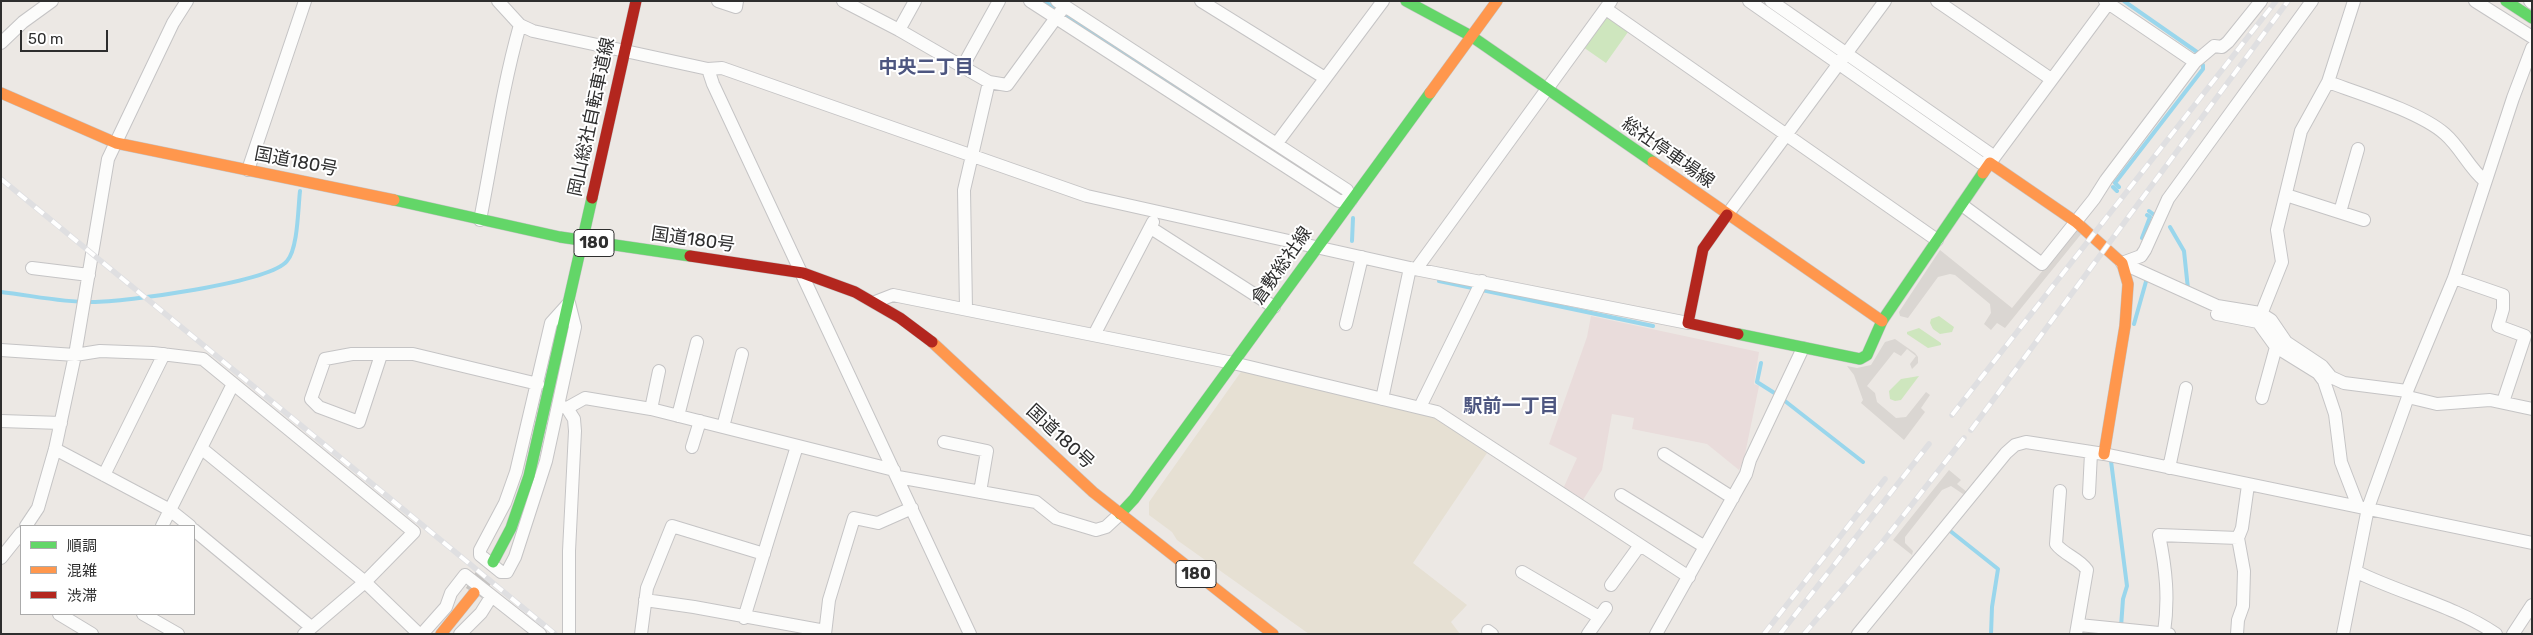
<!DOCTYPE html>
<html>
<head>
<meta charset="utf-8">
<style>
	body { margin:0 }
	#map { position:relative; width:2533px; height:635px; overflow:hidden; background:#ece8e4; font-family:Rubik,"Noto Sans JP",sans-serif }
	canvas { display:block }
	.frame { position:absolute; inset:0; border:2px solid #2e2e2e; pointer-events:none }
	.legend { position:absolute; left:20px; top:525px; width:175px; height:90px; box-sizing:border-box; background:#fff; border:1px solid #ababab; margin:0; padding:6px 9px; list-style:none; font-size:15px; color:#2e2e2e }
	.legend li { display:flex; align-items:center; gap:10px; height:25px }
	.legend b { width:25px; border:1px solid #ababab }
	.scale { position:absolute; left:20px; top:30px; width:88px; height:22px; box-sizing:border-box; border:2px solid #2e2e2e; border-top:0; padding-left:6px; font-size:15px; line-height:18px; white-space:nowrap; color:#2e2e2e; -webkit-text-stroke:4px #fff; paint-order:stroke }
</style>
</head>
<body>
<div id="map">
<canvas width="2533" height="635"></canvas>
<div class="frame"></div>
<ul class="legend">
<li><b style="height:6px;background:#63d668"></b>順調</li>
<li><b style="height:6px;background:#ff974d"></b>混雑</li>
<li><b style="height:6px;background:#b3261e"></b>渋滞</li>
</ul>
<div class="scale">50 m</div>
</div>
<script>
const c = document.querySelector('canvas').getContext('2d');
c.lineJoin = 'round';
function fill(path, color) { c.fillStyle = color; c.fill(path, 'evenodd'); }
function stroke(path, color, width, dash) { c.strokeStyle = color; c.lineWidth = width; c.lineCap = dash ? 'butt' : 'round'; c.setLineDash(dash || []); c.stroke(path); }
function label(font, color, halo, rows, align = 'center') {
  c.font = font + ' Rubik,"Noto Sans JP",sans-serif'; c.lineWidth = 4; c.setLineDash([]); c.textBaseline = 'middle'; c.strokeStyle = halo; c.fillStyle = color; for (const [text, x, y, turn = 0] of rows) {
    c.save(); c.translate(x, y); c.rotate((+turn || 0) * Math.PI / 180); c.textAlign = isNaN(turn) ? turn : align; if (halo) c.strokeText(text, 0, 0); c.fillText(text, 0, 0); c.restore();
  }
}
fill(new Path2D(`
	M1243,369L1431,415L1487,453L1413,563L1467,605L1451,622L1460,634H1309L1177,540L1172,532L1149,515V502Z`), '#e6e0d3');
fill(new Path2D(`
	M1591,316L1759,352L1754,384L1759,386L1744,459L1739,470L1707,444L1632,429L1634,418L1612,414L1602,470L1581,503L1562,491L1577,458L1549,444L1587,337Z`), '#e9dcdb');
fill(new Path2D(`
	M1608,18L1628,32L1606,63L1583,47L1603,19Z
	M1939,316L1954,327L1952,332L1940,334L1933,329L1930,323L1931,319Z
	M1919,328L1941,343V345L1928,348L1907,334V332Z
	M1919,376L1901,400L1895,401L1890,399L1889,391L1901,379Z`), '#cee6be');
fill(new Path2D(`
	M2076,230L2082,233L2005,328L1997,323L1991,330L1984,324L1991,313L1990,304L1955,275L1950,274L1938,277L1908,318L1900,316L1899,312L1940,250L2012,308Z
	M1895,339L1915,353L1918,357V363L1912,369L1910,364L1916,356L1907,349L1901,356L1894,352L1867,386L1875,393L1877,402L1896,418L1906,417L1926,392L1930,395L1921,408L1925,412L1904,440L1861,403L1863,400L1854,375L1847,366L1857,368L1871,365L1885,342Z
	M1949,470L1961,480L1957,484L1967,492L1963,494L1951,486L1942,490L1905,537V543L1913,551L1912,555L1893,540Z`), '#dad6d2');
stroke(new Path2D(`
	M1044,1L1294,165
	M2124,1L2197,52
	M2113,187L2117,191
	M2119,187L2115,183L2203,69V65
	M2149,211L2153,214
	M2170,227L2184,251L2188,289
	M2142,238L2150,217L2147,215
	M1352,241L1353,218
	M1439,281L1653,326
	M1,292C29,295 66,303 92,302C124,302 269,283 287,261C298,249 298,208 300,191
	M2134,324L2147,278
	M1761,363L1757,382L1776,394L1863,462
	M2111,461L2127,586L2123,599L2121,627
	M1949,530L1998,569L1992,607L1991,634`), '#99d6ec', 4);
stroke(new Path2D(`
	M474,593L493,562`), '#c6c3c0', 19, [19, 9]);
const street = new Path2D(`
	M498,1L520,25L533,31L708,69L722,68L1087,196L1410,268L1688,323
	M718,1L736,7L737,1
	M843,1L899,30L989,82L1007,85L1061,11
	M1030,1L1339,201L1351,200L1347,190L1057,1
	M1201,1L1325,78
	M1749,1L1981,163H1990
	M1771,1L1989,153L1990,163
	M1937,1L2051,79
	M2105,1L2195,62
	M2475,1L2532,37
	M2530,1L2532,3
	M1606,9L1937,240
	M899,30L915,1
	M1,43L23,22L52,1
	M963,66L999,1
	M708,69L713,84L970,634
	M2328,82C2361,94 2420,112 2445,134C2461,148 2469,168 2485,181
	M1277,143L1383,1
	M1990,163L2110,1
	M248,170L305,1
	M2286,195L2364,220
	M1962,205L2042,264L2094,199L2106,180L2195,62L2214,46L2222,47L2228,42L2261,1
	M2340,212L2358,149
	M1727,215L1885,1
	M480,220C493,155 502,88 520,25
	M1151,228L1274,307
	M2122,263L2141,256L2145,250L2168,199L2312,1
	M2122,263L2217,306L2260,313L2271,320L2286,342L2322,366L2331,377L2344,383L2407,391
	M32,268L89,275
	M1417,268L1611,1
	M2454,278L2503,295V309L2498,326L2525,336L2503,402
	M875,302L893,295L1233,363L1437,412L1689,577
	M569,303L575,327L546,461L515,557L507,572H501L480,555V550L505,503L516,472L551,323Z
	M966,309L964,190L989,82
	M2217,314L2258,322L2276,347L2318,373L2324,381L2335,414L2341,462L2358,506
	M2258,322L2282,262L2277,230L2301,131L2328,82L2354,1
	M1346,324L1362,257
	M1094,335L1153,222
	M1,350L75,355L100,351L153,353L203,359L414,532L365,582L304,634
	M381,355L359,422L319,407L311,399L325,359L352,354H413L538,384
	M2408,397L2437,404L2490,400L2532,409
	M2262,398L2276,347
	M1382,399L1410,268
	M559,406L567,408L585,398L651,409L894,470
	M1420,407L1482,281
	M567,408L574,419L575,431L569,551V634
	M651,409L659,371
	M678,416L697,342
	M1,421L61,423
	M723,427L742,354
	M944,442L987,451L980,492
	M692,447L700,421
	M201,448L365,582L419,634
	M55,449L170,510L190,526
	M1664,454L1733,498
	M2169,468L2186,388
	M104,475L164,354
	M898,477L1036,502L1056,518L1096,530L1106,527L1120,514
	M2060,491L2056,544C2064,555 2079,558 2087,570L2076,634
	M2089,493L2091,453
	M1621,495L1705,547
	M26,526L38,508L55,449L75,355L108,159L173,23L187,1
	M162,526L233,384
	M194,530L311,627
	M1,558L21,533
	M1522,572L1599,617
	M2357,572C2402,594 2455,606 2496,634
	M1611,585L1640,545
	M645,600L694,607L825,631
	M59,614L92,634
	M143,614L178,634
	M744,618L797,446
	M2079,625L2169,634
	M1488,631L1492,634
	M2164,633C2169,598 2166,569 2159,535L2238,538
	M422,634L446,607L451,593L465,575L540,634
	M460,634L481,613L491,597
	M641,634L647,588L672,526L764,554
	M825,634L829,600L854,518L878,523L912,508
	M1588,634L1606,608
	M1656,634L1746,474L1750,460L1803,348
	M1858,634L2006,453L2015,445L2026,442L2104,454L2532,543
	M2237,634L2238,620L2243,606L2244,571L2238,538L2242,528L2248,485
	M2343,634L2368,508L2408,397L2407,391L2454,278L2513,98L2532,48
	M2513,634L2532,605`);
const fast = new Path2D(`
	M1406,1L1471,36L1653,162
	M2506,1L2532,18
	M394,200L560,237L690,256
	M1738,334L1860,359L1867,355L1882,321L1983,173
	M1120,514L1134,499L1430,93
	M493,562L511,528L529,476L592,198`);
const slow = new Path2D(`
	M1,93L116,143L394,200
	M1430,93L1497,1
	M1653,162L1882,321
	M1983,173L1990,163L2076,222L2122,263L2128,284L2125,326L2104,454
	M932,342L1093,492L1273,634
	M441,634L474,593`);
const jam = new Path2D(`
	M592,198L636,1
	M1727,215L1703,249L1688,323L1738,334
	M690,256L803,273L855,292L900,318L932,342`);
stroke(street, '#c5c4c5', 14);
stroke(fast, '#c5c4c5', 12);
stroke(slow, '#c5c4c5', 12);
stroke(jam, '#c5c4c5', 12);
stroke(street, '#fcfcfb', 12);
stroke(fast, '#63d668', 11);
stroke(slow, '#ff974d', 11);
stroke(jam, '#b3261e', 11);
const rail = new Path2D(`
	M1,179L555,634
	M1952,415L2276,1
	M1971,430L2288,1
	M1764,634L1885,479
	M1780,634L1929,444
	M1804,634L1881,544L1964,438`);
stroke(rail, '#dfdfe1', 5.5);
stroke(rail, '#fff', 4, [11]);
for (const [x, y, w] of [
	[594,243,40],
	[1196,574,40]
]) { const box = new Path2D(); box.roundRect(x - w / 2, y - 13.5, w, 27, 4); c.fillStyle = '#fff'; c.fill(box); stroke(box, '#2e2e2e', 1); }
label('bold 16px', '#2e2e2e', null, [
	["180",594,243],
	["180",1196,574]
]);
label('18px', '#2e2e2e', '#fff', [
	["岡山総社自転車道線",592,117,-78],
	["総社停車場線",1668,153,35],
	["国道180号",296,162,11],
	["国道180号",693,240,8],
	["倉敷総社線",1282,266,-55],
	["国道180号",1060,437,43]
]);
label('bold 19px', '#4d5680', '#fff', [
	["中央二丁目",926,68],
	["駅前一丁目",1511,407]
]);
</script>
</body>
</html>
